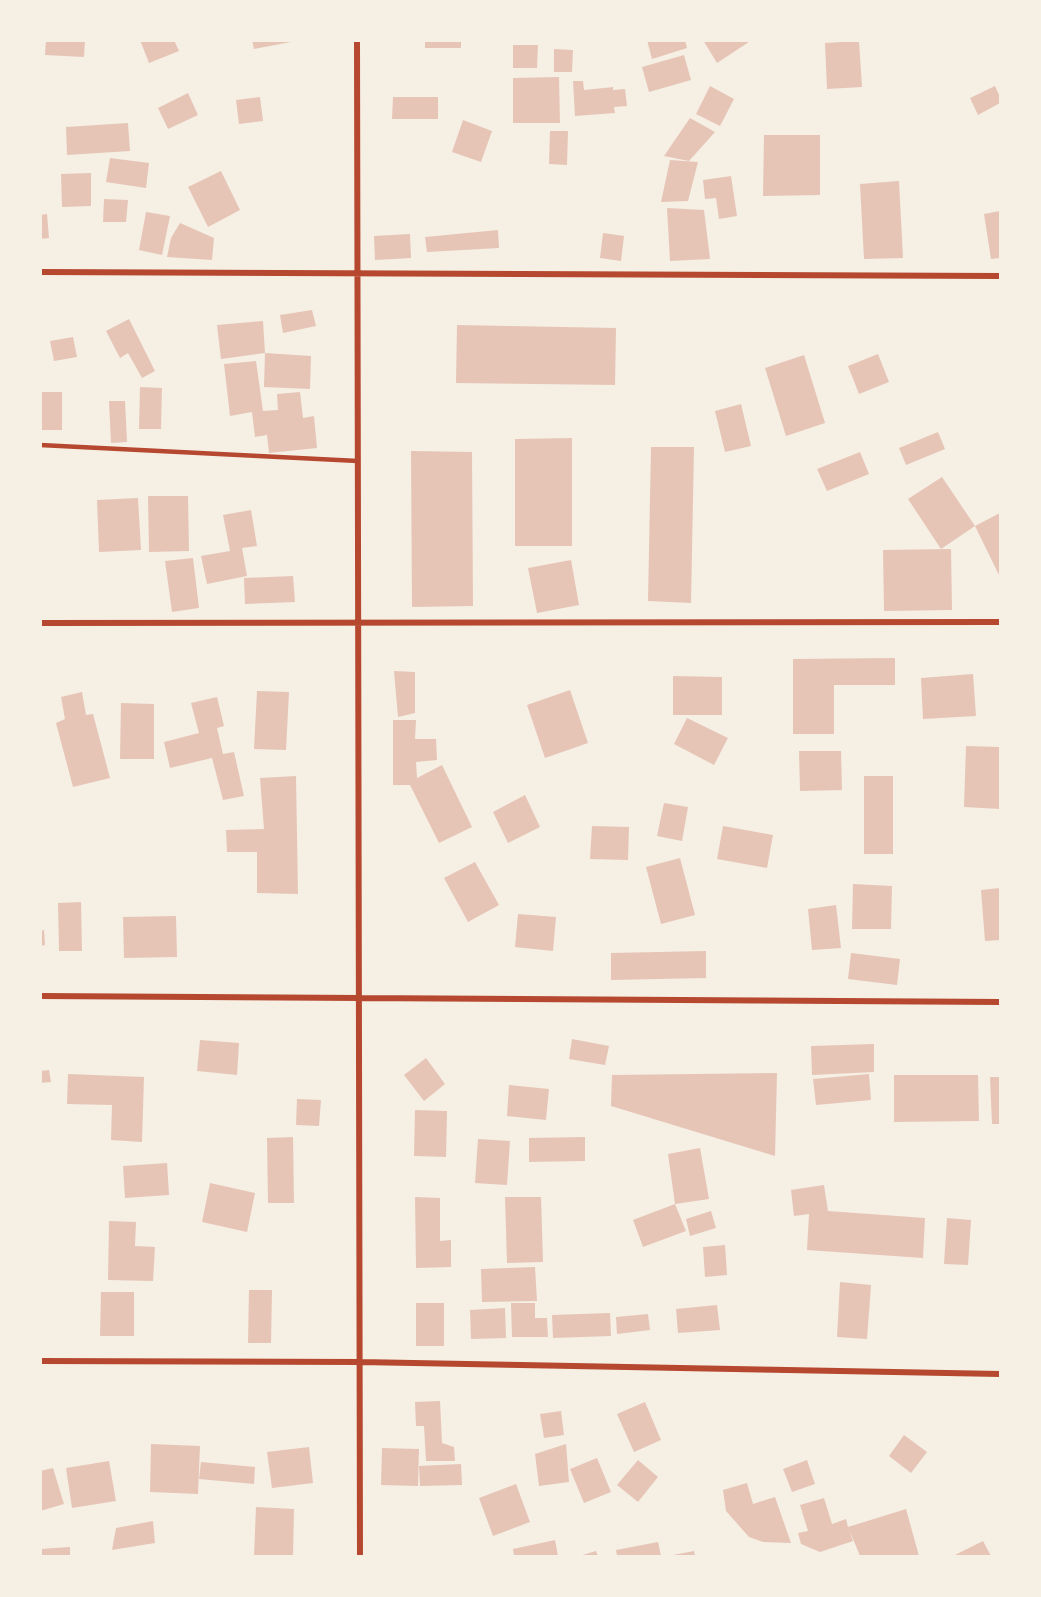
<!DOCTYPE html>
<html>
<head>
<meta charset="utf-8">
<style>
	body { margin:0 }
	#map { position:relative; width:1041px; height:1597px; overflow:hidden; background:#f6efe4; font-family:Helvetica,sans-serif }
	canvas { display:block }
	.frame { position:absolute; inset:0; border:42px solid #f6efe4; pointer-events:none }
</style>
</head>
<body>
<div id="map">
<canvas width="1041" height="1597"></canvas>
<div class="frame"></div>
</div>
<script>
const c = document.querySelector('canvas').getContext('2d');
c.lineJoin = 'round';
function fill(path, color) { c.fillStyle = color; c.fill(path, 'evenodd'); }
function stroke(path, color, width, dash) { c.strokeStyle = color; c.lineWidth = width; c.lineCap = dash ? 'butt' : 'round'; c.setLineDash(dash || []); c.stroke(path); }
fill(new Path2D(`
	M46,40H85L84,57L45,55Z
	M140,40H174L179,51L149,63Z
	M252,40H290L291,42L254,49Z
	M425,40H461V48H425Z
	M647,40H685L687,48L652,59Z
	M703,40H752L717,63Z
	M859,41L862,87L827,89L825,43Z
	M513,45H538L537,68H513Z
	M554,49L573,50L572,72H554Z
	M684,55L691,80L649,92L642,67Z
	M559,77L560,123H513V78Z
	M573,81H583L584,90L613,87V90L625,89L627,106L614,107L615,113L575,116Z
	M710,86L734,99L720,126L696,114Z
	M995,86L1000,97V103L978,115L970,98Z
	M188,93L198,115L168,129L158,108Z
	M260,97L263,121L239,124L236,100Z
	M393,97H438V119H392Z
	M690,118L715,132L689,161L664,156Z
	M463,120L492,131L481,162L452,152Z
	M128,123L130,151L67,155L66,127Z
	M550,131H568L567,165L549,164Z
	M764,135H820V195L763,196Z
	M110,158L149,163L146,188L106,182Z
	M670,160L698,162L688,201L661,202Z
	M221,171L240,210L208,227L188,187Z
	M91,173V206L62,207L61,174Z
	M731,176L737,216L719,219L716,198L705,199L703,180Z
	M899,181L903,258L864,259L860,184Z
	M104,199L128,200L126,222H103Z
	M667,208L704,210L710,259L670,261Z
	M1000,211V258L991,259L984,214Z
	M146,212L170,216L162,255L139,250Z
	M47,214L49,238L40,239V215Z
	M180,223L214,238L212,260L167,257L171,238Z
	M498,230L499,248L427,252L425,237Z
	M603,233L624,236L621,261L600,258Z
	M410,234L411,258L375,260L374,236Z
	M312,310L316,326L283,333L280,315Z
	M129,319L155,371L142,378L128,353L120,358L106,331Z
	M263,321L265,353L221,359L217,325Z
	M457,325L616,328L615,385L456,383Z
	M73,337L77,357L54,361L50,341Z
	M265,353L311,356L310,389L264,387Z
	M878,354L889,382L859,394L848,366Z
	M804,355L825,423L786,436L765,368Z
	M256,361L263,411L278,410L277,394L300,392L303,418L314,416L317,448L269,453L267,435L255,437L252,412L230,416L224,364Z
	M140,387L162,388L161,429H139Z
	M40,392H62V430H40Z
	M109,401H125L127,442L111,443Z
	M741,404L751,446L725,452L715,411Z
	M938,432L945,449L906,465L899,448Z
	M572,438V546H515V439Z
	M651,447H694L691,603L648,601Z
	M411,451L472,452L473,606L412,607Z
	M860,452L869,474L827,491L817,469Z
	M942,477L975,526L941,549L908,499Z
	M148,496H188L189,551L149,552Z
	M138,498L141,550L99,552L97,500Z
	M251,510L257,546L242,548L247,576L207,584L201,556L230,551L223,515Z
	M1000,513V577L975,526Z
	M951,549L952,610L884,611L883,550Z
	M193,558L199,608L172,612L165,561Z
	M571,560L579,605L537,613L528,568Z
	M293,576L295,602L245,604L244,578Z
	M895,658V685H834V734H793V659Z
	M394,671L415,672V713L398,717Z
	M973,674L976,716L923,719L921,678Z
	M673,676L722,677V715H673Z
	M570,690L588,743L545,758L527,705Z
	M257,691L289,692L286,750L254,749Z
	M82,692L86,715L93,714L110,778L73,787L56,723L65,719L61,697Z
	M217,697L224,726L217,728L223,754L234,752L244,796L223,800L212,758L170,768L164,742L199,733L191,703Z
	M121,703L154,704V759H120Z
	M687,718L728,738L714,765L674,744Z
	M393,720H416L415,739H436L437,760L416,762L417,778L442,765L472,827L439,843L410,785H393Z
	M966,746L1000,747V809L964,807Z
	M799,751H841L842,790L800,791Z
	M296,776L298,894L257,893V852H227L226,830L264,829L260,778Z
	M864,776H893V854H864Z
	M525,795L540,827L508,843L493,812Z
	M664,803L688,807L682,841L657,836Z
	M592,826L629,827L628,860L590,859Z
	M723,826L773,835L767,868L717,859Z
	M680,858L695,915L661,924L646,867Z
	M475,862L499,905L468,922L444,878Z
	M853,884L892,886L891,929H852Z
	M1000,888V940L985,941L981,890Z
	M81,902L82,951H59L58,903Z
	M836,905L841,948L812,950L808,909Z
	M518,914L556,917L553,951L515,947Z
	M176,916L177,957L124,958L123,917Z
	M44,930L45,945L40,946V931Z
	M706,951V978L611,980V953Z
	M851,953L900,959L897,985L848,979Z
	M572,1039L609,1046L605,1065L569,1059Z
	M200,1040L239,1043L237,1075L197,1071Z
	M874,1044V1072L812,1075L811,1046Z
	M426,1058L445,1084L424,1101L404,1075Z
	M49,1070L51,1082L40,1083V1071Z
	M777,1073L775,1156L611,1106L612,1075Z
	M68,1074L144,1077L142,1142L111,1140L112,1105L67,1104Z
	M869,1074L871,1100L816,1105L813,1079Z
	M894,1075H978L979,1121L894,1122Z
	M990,1077H1000V1124H992Z
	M509,1085L549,1089L546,1120L507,1116Z
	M297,1099L321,1100L319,1126L296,1125Z
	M415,1110L447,1111L446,1157L414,1156Z
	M293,1137L294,1203H268L267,1138Z
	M585,1137V1161L529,1162V1138Z
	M478,1139L510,1141L507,1185L475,1183Z
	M700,1148L709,1199L675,1204L668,1154Z
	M167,1163L169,1195L125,1198L123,1166Z
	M210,1183L255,1193L247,1232L202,1222Z
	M824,1185L828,1211L925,1218L923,1258L807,1250L809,1214L794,1216L791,1190Z
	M415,1197L440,1198V1241L451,1240V1267L416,1268Z
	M505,1197H541L543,1262L507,1263Z
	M675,1204L686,1231L643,1247L633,1220Z
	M711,1211L716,1228L690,1236L686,1219Z
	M947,1218L971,1220L968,1265L944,1264Z
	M109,1221L136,1222L135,1246L155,1247L153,1281L108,1280Z
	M725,1245L727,1275L705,1277L703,1247Z
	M535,1267L537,1301L482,1302L481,1269Z
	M840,1282L871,1285L867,1339L837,1337Z
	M249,1290H272L271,1343H248Z
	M101,1292H134V1336H100Z
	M416,1303H444V1346H416Z
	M511,1303H535V1318H547L548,1337H512Z
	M717,1305L720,1330L678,1333L676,1309Z
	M505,1308L506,1338L471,1339L470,1310Z
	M610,1313L611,1336L553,1338L552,1315Z
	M648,1314L650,1330L617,1334L616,1317Z
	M440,1401L442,1443L454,1447L455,1461H426L424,1426H416L415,1402Z
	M645,1402L661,1440L634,1452L617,1414Z
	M561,1411L564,1435L544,1438L540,1414Z
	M904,1435L927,1452L911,1473L889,1456Z
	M151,1444L200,1446L198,1494L150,1492Z
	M566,1444L569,1482L539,1486L535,1454Z
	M309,1447L313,1483L272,1488L267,1452Z
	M382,1448L419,1449L418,1486L381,1485Z
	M597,1458L611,1492L584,1503L570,1469Z
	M638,1460L658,1477L638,1502L617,1485Z
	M807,1460L815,1484L792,1492L783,1469Z
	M109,1461L116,1501L72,1508L66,1468Z
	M201,1462L255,1467L254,1484L199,1479Z
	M461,1464L462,1485L420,1486L419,1466Z
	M53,1468L64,1504L40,1511V1471Z
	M747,1483L753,1504L775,1497L791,1543L763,1542L749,1537L726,1511L723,1490Z
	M516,1484L530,1522L493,1536L479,1498Z
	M824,1498L832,1524L846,1519L848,1527L906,1509L919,1556H860L849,1529L853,1541L820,1552L801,1544L798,1533L808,1531L800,1505Z
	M256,1507L294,1509L293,1556H254Z
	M153,1521L155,1543L112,1550L116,1528Z
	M555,1540L558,1556H514L513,1549Z
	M983,1541L991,1556H953Z
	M658,1542L661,1556H617L616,1550Z
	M70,1547V1556H40V1549Z
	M596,1551L598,1556H579Z
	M694,1551L695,1556H674L673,1555Z`), '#e6c5b7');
stroke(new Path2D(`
	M40,445L358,461`), '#b5482f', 4.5);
stroke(new Path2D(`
	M357,40L360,1556
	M40,272L1000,276
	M40,623L1000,622
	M40,996L1000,1002
	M40,1361L360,1362L1000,1374`), '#b5482f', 6);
</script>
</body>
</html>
